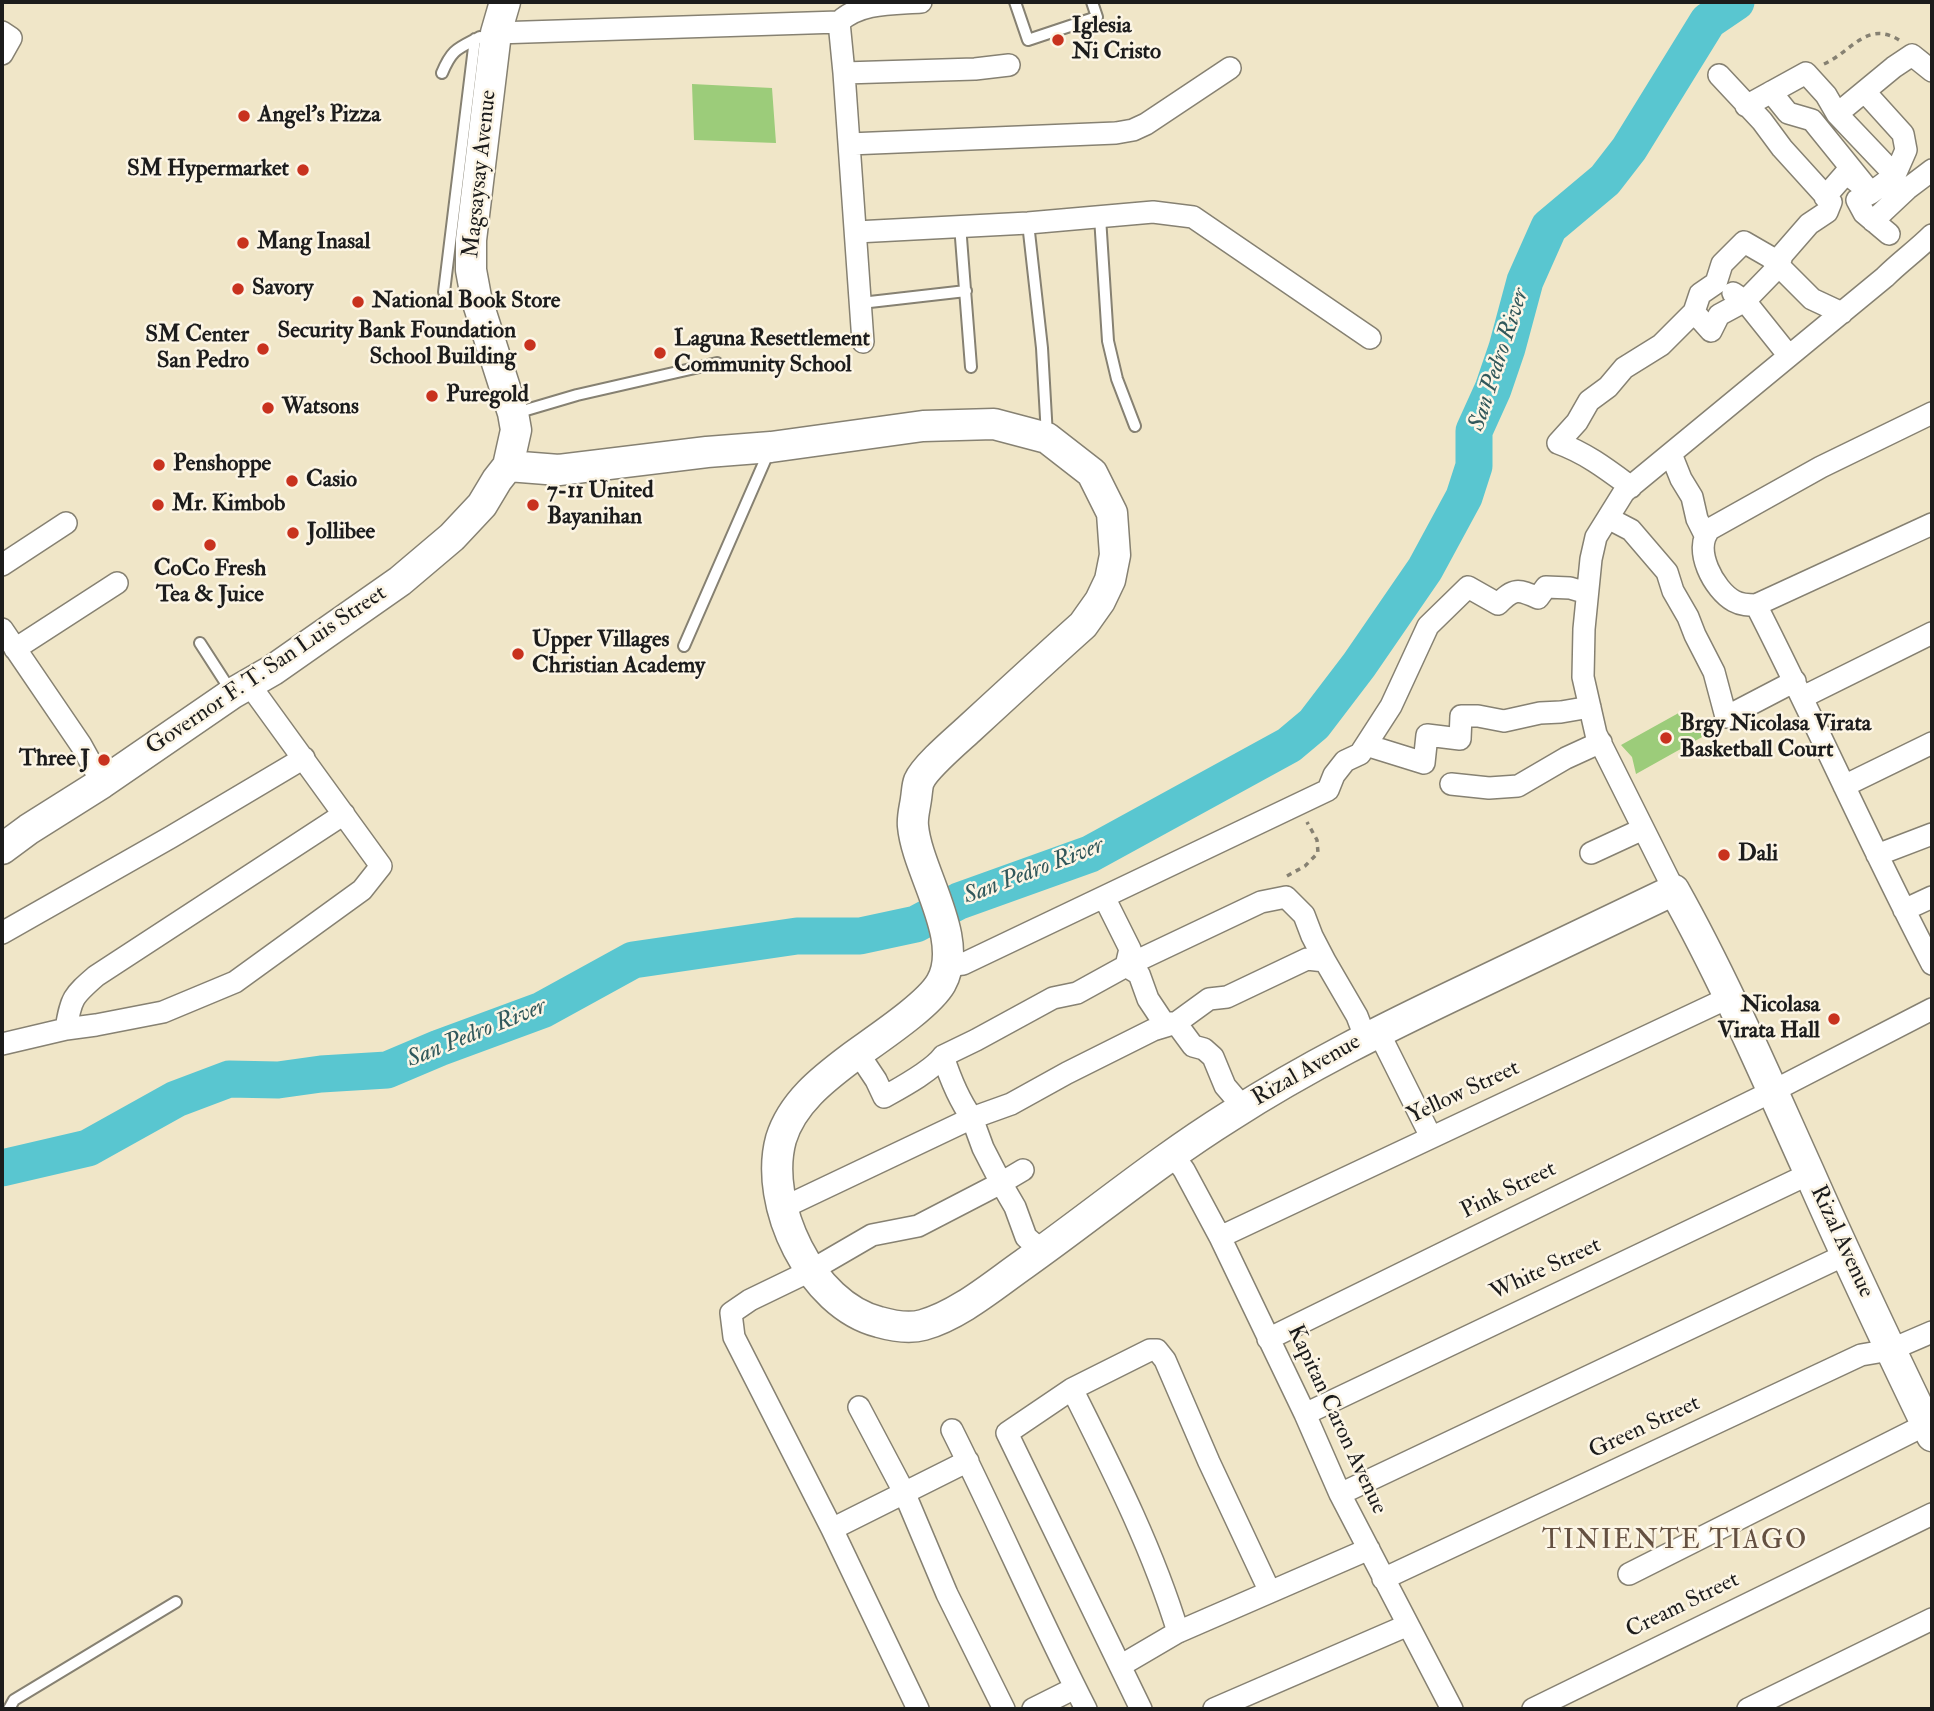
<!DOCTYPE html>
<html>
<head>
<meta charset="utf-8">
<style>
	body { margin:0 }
	#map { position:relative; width:1934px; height:1711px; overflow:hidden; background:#f0e6c8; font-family:"IM FELL Double Pica",serif }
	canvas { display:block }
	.frame { position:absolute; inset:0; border:4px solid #1c1c1c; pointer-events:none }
</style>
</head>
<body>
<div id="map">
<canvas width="1934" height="1711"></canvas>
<div class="frame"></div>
</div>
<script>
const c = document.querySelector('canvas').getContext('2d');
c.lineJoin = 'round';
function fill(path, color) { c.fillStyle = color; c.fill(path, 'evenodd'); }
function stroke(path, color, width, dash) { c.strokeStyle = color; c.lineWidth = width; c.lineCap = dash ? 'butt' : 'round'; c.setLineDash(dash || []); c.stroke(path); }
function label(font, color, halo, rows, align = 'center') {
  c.font = font + ' "IM FELL Double Pica",serif'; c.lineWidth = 5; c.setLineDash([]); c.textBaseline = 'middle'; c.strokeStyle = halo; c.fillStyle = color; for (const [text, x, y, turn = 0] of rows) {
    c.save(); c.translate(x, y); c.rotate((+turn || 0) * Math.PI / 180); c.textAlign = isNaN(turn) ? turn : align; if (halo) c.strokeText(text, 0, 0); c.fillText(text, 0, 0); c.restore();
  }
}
fill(new Path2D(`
	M692,84L772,88L776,143L694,140Z
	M1684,710L1711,732L1636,774L1632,757L1621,745Z`), '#9ccc7a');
stroke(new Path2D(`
	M2,1168L88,1148L176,1099L229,1079L278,1080L321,1074L387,1070L439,1048L542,1010L633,960L797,936H860L916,924L959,901L1090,854L1289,745L1314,724L1359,665L1425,569L1464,497L1474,466V431L1493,389L1507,348L1525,281L1549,227L1605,180L1629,149L1708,21L1736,2`), '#59c6d0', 37);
const lane = new Path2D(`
	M1015,2L1028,40L1097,17L1092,2
	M442,73C452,49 457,49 480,37
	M1100,217L1108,341L1117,379L1135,426
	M1028,223L1042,348L1047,436
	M960,225L971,367
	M444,292L475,39
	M861,303L966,291
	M516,413L577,395L717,363
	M200,643L231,691
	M684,646L770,449
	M9,1709L14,1700L176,1602`);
const street = new Path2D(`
	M839,22L844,73L863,342
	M2,32L11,38L2,54
	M496,33L839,22C860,2 893,4 921,2
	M844,73L975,69L1009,65
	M1771,92L1788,113L1812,120L1871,193L1846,173L1825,197
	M1865,92L1903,134L1906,150L1895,175
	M1746,106L1806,73L1826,95L1837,114L1895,175L1871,193L1857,200L1864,213L1889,234
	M1837,114L1894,67L1912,55L1932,71
	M849,144L1116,133L1133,130L1146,124L1230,68
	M1873,221L1907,189L1932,170
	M856,232L1028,223L1153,212L1193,217L1370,338
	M1733,293L1745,301L1789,356
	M1694,312L1711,331L1719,315L1745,301L1779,266L1782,255L1809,224L1827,212L1831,202L1782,148L1762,121L1719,75
	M1932,413L1821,467L1710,529C1692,549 1714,590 1734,601C1741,605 1749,605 1756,605L1932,524
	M1671,454L1681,479L1692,497L1697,519L1705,535
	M1631,487C1608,470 1586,453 1558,443L1577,422L1589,401L1608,387L1624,368L1661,345L1694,312L1700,294L1716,283L1722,264L1744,242L1770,257L1812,299L1842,313
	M1608,518L1631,530L1667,572L1673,591L1688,617L1695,635L1714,672L1726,717L1795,681
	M2,565L66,523
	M1756,605C1817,724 1870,846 1932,964
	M2,629L81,745L102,783
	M15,649L117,583
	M1803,697L1932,633
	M1366,745L1424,763L1427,735L1460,739L1461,716H1478L1504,721L1540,713L1561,712L1590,707
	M1451,784L1489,788L1518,786L1566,758L1601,742
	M1844,786L1932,743
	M1591,853L1643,829
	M1877,855L1932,834
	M1674,890L1596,734L1583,677L1584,629L1591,559L1596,537L1624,492L1885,277C1900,262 1917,250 1932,235
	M1104,897L1130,949L1126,966L1139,974L1148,999L1164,1023H1176L1193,1046L1204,1049L1213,1057L1225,1086L1243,1107
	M1904,910L1932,897
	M2,933L171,837L304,758
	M947,962L954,965L963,964L1328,790L1334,775L1345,761L1360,754L1391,706L1428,626L1468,587L1498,604C1514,588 1518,589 1538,598L1546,587L1570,588L1587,593
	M66,1029C71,998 73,996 96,976L344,814
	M1378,1031L1431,1137
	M2,1044L66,1029L96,1025L163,1012L235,982L362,890L381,866L249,684
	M943,1056L976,1040L1053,998L1077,993L1126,966L1261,902L1286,897L1304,915L1312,936L1325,961
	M864,1062L876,1080L884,1097C900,1088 932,1071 943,1056C950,1078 959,1100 972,1118L1011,1104L1067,1073L1153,1030L1176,1023L1209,999L1227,997L1307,959L1325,961L1357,1016L1365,1037
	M1172,1154L1184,1170L1220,1237L1305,1414L1340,1494L1452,1709
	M1023,1170L1001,1183L1015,1207L1026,1237L1042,1251
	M793,1203L972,1118L983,1148L1001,1183L918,1226L872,1235L810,1271L750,1300L731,1313L734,1337L832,1529L918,1709
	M1220,1237L1730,997
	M1268,1339L1773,1091L1932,1009
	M1072,1389C1112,1469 1152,1547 1178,1632
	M859,1407L904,1492L947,1594L1004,1709
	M1305,1414L1809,1174
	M952,1430C998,1522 1039,1617 1086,1709
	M1340,1494L1847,1254
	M832,1529L968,1461
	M1629,1574L1927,1424
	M1383,1579L1861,1355L1890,1350L1932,1332
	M1120,1666L1178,1632L1369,1549
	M1033,1709L1075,1688
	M1141,1709L1007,1433L1072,1389L1150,1350H1157L1165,1360L1209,1462L1270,1592
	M1214,1709L1408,1625
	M1533,1709L1932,1514
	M1748,1709L1932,1619`);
const secondary = new Path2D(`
	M508,466L559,470L707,452L771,447L923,426L994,424L1047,438L1092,473L1112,513L1115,555L1110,580L1100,601L1083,625C1045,659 1007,694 969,729C957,740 925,767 919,781C917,786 917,793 916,799C915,807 912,817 913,826C917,872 966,939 941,983C928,1006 874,1041 851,1058C823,1079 792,1103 781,1139C763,1204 811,1305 879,1322C893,1326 909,1329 923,1325C959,1315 994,1285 1024,1264C1093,1215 1158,1161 1230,1116C1306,1067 1387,1027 1469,988C1537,955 1606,923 1674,890C1725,981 1766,1077 1809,1172C1848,1261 1890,1349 1932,1436
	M2,849L29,829L102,783L233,693L273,670L400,581L452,537L482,505L497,480L508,466L516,430L513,413L476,297L471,270V240L496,33L505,2`);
stroke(lane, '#868172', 14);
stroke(street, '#868172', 24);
stroke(secondary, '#868172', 33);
stroke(new Path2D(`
	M1824,64C1851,52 1867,20 1899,40
	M1287,876L1305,866L1318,853L1317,840L1307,822`), '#868172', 3.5, [5, 5]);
stroke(lane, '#fff', 10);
stroke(street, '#fff', 21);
stroke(secondary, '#fff', 30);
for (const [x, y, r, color] of [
	[1058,40,7,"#c8321e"],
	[244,116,7,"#c8321e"],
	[303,170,7,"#c8321e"],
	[243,243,7,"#c8321e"],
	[238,289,7,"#c8321e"],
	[358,302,7,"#c8321e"],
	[530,345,7,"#c8321e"],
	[263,349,7,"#c8321e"],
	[660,353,7,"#c8321e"],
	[432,396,7,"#c8321e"],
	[268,408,7,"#c8321e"],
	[159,465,7,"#c8321e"],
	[292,481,7,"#c8321e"],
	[158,505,7,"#c8321e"],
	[533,505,7,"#c8321e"],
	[293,533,7,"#c8321e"],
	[210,545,7,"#c8321e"],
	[518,654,7,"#c8321e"],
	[1666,738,7,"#c8321e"],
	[104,760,7,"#c8321e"],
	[1724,855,7,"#c8321e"],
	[1834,1019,7,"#c8321e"]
]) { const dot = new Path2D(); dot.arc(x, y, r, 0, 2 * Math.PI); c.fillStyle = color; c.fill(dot); stroke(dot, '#fcf5e5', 2.5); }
label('bold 23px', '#1c1c1c', '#fcf5e5', [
	["Iglesia",1072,27],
	["Ni Cristo",1072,53],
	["Angel's Pizza",258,116],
	["SM Hypermarket",289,170,"right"],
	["Mang Inasal",257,243],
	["Savory",252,289],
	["National Book Store",372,302],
	["Security Bank Foundation",516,332,"right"],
	["School Building",516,358,"right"],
	["SM Center",249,336,"right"],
	["San Pedro",249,362,"right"],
	["Laguna Resettlement",674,340],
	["Community School",674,366],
	["Puregold",446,396],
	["Watsons",282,408],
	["Penshoppe",173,465],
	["Casio",306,481],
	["7-11 United",547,492],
	["Bayanihan",547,518],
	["Mr. Kimbob",172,505],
	["Jollibee",307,533],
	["CoCo Fresh",210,570,"center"],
	["Tea & Juice",210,596,"center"],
	["Upper Villages",532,641],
	["Christian Academy",532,667],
	["Brgy Nicolasa Virata",1680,725],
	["Basketball Court",1680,751],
	["Three J",90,760,"right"],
	["Dali",1738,855],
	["Nicolasa",1820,1006,"right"],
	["Virata Hall",1820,1032,"right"]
], 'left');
label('23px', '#1c1c1c', '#fcf5e5', [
	["Magsaysay Avenue",481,174,-84],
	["Governor F. T. San Luis Street",267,671,-34],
	["Rizal Avenue",1307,1071,-30],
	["Yellow Street",1464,1093,-25],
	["Pink Street",1509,1191,-26],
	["Rizal Avenue",1841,1242,65],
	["White Street",1546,1270,-25],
	["Kapitan Caron Avenue",1336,1420,65],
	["Green Street",1645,1428,-25],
	["Cream Street",1683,1606,-26]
]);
label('italic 24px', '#31585b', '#fcf5e5', [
	["San Pedro River",1500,360,-72],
	["San Pedro River",1034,872,-21],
	["San Pedro River",477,1034,-22]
]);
c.letterSpacing = '2px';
label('26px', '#645041', '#fcf5e5', [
	["TINIENTE TIAGO",1675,1542]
]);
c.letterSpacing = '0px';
</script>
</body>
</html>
